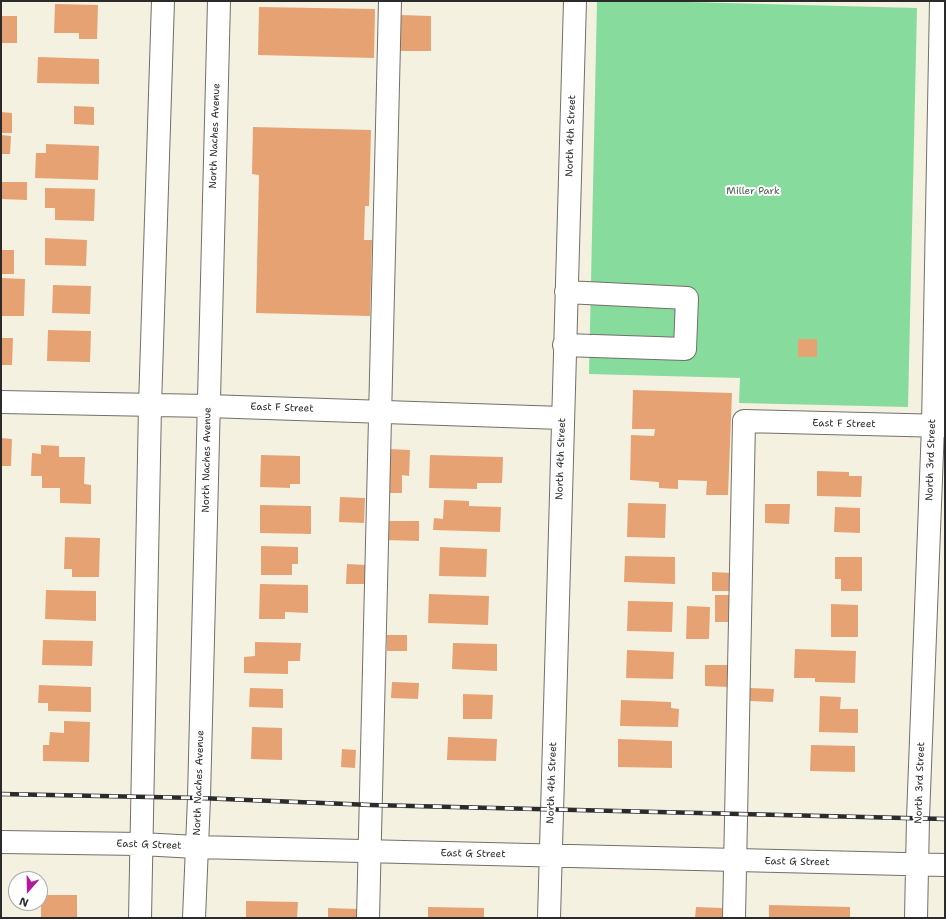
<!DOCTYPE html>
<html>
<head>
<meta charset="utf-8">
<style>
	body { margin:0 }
	#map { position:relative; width:946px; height:919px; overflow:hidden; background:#f4f1e0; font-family:"Shantell Sans",sans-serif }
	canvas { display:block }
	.frame { position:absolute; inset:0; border:2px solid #2b2b2b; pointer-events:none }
	.north { position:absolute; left:8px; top:871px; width:40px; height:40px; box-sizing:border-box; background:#fff; border:1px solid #aaa; border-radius:50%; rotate:200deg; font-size:11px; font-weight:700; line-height:16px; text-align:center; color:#2b2b2b }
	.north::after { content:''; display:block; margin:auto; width:14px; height:18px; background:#b5179e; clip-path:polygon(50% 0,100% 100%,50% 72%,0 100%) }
</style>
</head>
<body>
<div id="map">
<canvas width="946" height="919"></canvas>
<div class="frame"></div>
<div class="north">N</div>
</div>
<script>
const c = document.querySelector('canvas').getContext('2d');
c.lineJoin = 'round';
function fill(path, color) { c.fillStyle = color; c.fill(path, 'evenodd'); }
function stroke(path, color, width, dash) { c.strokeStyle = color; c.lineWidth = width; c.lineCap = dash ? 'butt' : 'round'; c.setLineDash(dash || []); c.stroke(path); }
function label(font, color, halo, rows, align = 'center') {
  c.font = font + ' "Shantell Sans",sans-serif'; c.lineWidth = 4; c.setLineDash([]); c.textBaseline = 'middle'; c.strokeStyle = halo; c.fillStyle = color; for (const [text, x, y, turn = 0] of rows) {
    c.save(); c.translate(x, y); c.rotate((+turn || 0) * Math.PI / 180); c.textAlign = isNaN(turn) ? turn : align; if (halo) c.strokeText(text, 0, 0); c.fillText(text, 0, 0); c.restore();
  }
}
fill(new Path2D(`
	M597,1H650L917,8L908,407L739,403L740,378L589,374Z`), '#87db9d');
fill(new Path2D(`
	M55,4L98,5L97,39H79V33H54Z
	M259,7L375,9L374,58L258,55Z
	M400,15L431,16V51H400Z
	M1,16H17V43H1Z
	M38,57L99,59V84L37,83Z
	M74,106L94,107V125L74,124Z
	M1,112L12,113V133H1Z
	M253,127L371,130L369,206H365L364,240H372L370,316L256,313L259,175L252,174Z
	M1,135L11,136L10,154H1Z
	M46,144L99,146L98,180L35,178L36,153H46Z
	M1,182H27V200L1,199Z
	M45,188L95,189L94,221L55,220V208H45Z
	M45,238L87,240L86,266L45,265Z
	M1,250H14V274H1Z
	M1,278L25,279L24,316H1Z
	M53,285L91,286L90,314L52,313Z
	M48,330L91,331L90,362L47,361Z
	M1,338H13L12,365H1Z
	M798,339H817V357H798Z
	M633,390L732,393L728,495H706L707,481L678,480V489L659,488V482L630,480L631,435L654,436L655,429H632Z
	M1,438L12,439L11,466H1Z
	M41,445L59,446V457H85L84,484L91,485V504L60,503V488H42V476H31L32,453L41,454Z
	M389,449L410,450L409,476L402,475V493H388Z
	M261,455L300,456V484H290V488L260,487Z
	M430,455L503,457L502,483H477V489L429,488Z
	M817,471L849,472V476H862L861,497L817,496Z
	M340,497L365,498L364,523L339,522Z
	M444,500L469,501V506L501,507L500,532L433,530L434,518L443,519Z
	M628,503L666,504L665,538L627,537Z
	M765,504H790L789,524L765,523Z
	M260,505L311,506V534L260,533Z
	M835,507L860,508V533L834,532Z
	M386,521H419V541L385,540Z
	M65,537L100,538L99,577H72V569H64Z
	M261,546L298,547V564H292V575H261Z
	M440,547L487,549L486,577L439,576Z
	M625,556L675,557V584L624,582Z
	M835,557H862V591H841V579H835Z
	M347,564L365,565V584H346Z
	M712,572L733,573L732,591H712Z
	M260,584L308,585V613L285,612V619H259Z
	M46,590L96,591V621L45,619Z
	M429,594L489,596L488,625L428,623Z
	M715,595H733V622H715Z
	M628,601L673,602L672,632L627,631Z
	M831,604L858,605V637H831Z
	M687,606L710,607L709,639H686Z
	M387,635H407V651H387Z
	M43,640L93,641L92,666L42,665Z
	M255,642L301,643L300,661H288V674L244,673V657L255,656Z
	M453,643L497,644V671L452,669Z
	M795,649L856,651L855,683L815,682V678H794Z
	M627,650L674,652L673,679L626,678Z
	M705,665H730L729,687L705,686Z
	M392,682L419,683L418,699L391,698Z
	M39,685L91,687V712L48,711V703H38Z
	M250,688L283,689V708L249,707Z
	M750,688L774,689L773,702L750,701Z
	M463,694L493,695L492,719H463Z
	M820,696L841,697L840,709H858V733L819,732Z
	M621,700L671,702V708L679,709L678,727L620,726Z
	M64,721L90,722L89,762L43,761V745H49L50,732L64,733Z
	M252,727L282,728V760L251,759Z
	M448,737L497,739L496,761L447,760Z
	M618,739L672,741V768L618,767Z
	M811,745L855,746V772L810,771Z
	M342,749L356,750L355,768L341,767Z
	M41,895H77V918H41Z
	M246,901L298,902L297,918H246Z
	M769,905L850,907V918H769Z
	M428,907L484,908V918H428Z
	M696,907L722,908V918H695Z
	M328,908L358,909V918H328Z`), '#e7a274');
const minor = new Path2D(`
	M564,345L685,349L687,298L566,292
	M1,402L208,406L562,418
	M1,842L141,844L196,847L945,865
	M140,918L150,406L163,1
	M194,918L199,798L219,1
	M368,918L390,1
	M549,918L575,1
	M734,918L744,421L945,426
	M916,918L918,818L933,426L941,1`);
stroke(minor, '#71706a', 24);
stroke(minor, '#fff', 22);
const rail = new Path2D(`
	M1,794L199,798L371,805L945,819`);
stroke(rail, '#2b2b2b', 4.5);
stroke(rail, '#fff', 3, [9]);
label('10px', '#2b2b2b', '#fff', [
	["North Naches Avenue",215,136,-88],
	["North 4th Street",571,136,-88],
	["East F Street",282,408,2],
	["East F Street",844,424,1],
	["North 4th Street",561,459,-88],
	["North Naches Avenue",207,460,-89],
	["North 3rd Street",931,460,-88],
	["North Naches Avenue",199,783,-88],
	["North 4th Street",552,783,-88],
	["North 3rd Street",920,783,-88],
	["East G Street",149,845,2],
	["East G Street",473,854,1],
	["East G Street",797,862,1]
]);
label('10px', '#47604d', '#fff', [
	["Miller Park",753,191]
]);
</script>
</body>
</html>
